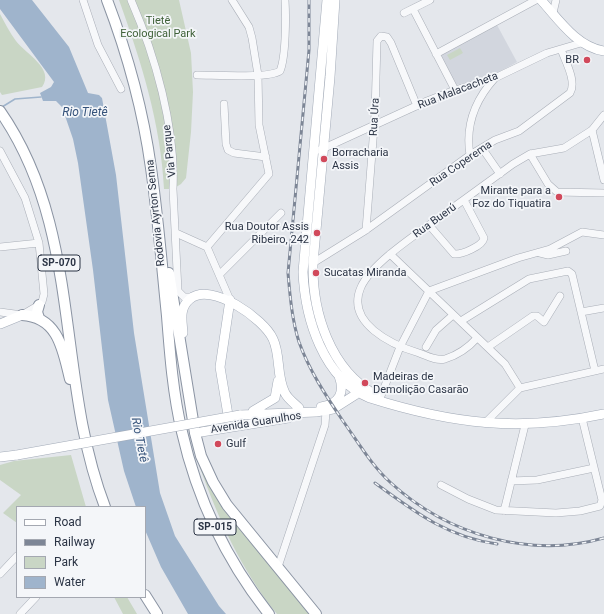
<!DOCTYPE html>
<html>
<head>
<meta charset="utf-8">
<style>
	body { margin:0 }
	#map { position:relative; width:604px; height:614px; overflow:hidden; background:#e4e7ec; font-family:Roboto,sans-serif }
	canvas { display:block }
	.legend { position:absolute; left:16px; top:506px; width:130px; height:92px; box-sizing:border-box; background:#f4f6f9; border:1px solid #a4a8b1; margin:0; padding:5px 7px; list-style:none; font-size:12px; color:#2b3445 }
	.legend li { display:flex; align-items:center; gap:8px; height:20px }
	.legend b { width:20px; border:1px solid #a4a8b1 }
</style>
</head>
<body>
<div id="map">
<canvas width="604" height="614"></canvas>
<ul class="legend">
<li><b style="height:5px;background:#fff"></b>Road</li>
<li><b style="height:5px;background:#7d8696"></b>Railway</li>
<li><b style="height:11px;background:#c9d6c5"></b>Park</li>
<li><b style="height:11px;background:#9fb4cc"></b>Water</li>
</ul>
</div>
<script>
const c = document.querySelector('canvas').getContext('2d');
c.lineJoin = 'round';
function fill(path, color) { c.fillStyle = color; c.fill(path, 'evenodd'); }
function stroke(path, color, width, dash) { c.strokeStyle = color; c.lineWidth = width; c.lineCap = dash ? 'butt' : 'round'; c.setLineDash(dash || []); c.stroke(path); }
function label(font, color, halo, rows, align = 'center') {
  c.font = font + ' Roboto,sans-serif'; c.lineWidth = 3.5; c.setLineDash([]); c.textBaseline = 'middle'; c.strokeStyle = halo; c.fillStyle = color; for (const [text, x, y, turn = 0] of rows) {
    c.save(); c.translate(x, y); c.rotate((+turn || 0) * Math.PI / 180); c.textAlign = isNaN(turn) ? turn : align; if (halo) c.strokeText(text, 0, 0); c.fillText(text, 0, 0); c.restore();
  }
}
fill(new Path2D(`
	M497,25L517,62L492,76L456,85L440,54Z`), '#d2d6de');
fill(new Path2D(`
	M119,0H179L191,53L193,92L191,132L186,178L181,184L173,189H164C161,124 141,61 119,0Z
	M0,14C5,23 10,33 16,41C26,54 55,69 42,87L2,95L0,92Z
	M460,48L463,53L450,60L447,55Z
	M71,455L86,507H17V523L3,513L21,495L0,480V465L14,461Z
	M199,465L218,498L312,614H277C241,570 218,518 199,465Z
	M114,597H127L137,614H123Z`), '#c9d6c5');
fill(new Path2D(`
	M0,0H32L69,47L88,93L99,95L102,98L116,175L134,333L160,493L175,536L219,606L226,614H188L161,567L145,530V507H136L124,471L108,400L93,270L78,163L73,139L62,107L56,101H43L40,93L51,87L54,82L0,9Z`), '#9fb4cc');
stroke(new Path2D(`
	M2,107L15,99L41,97`), '#9fb4cc', 1.5);
const minor = new Path2D(`
	M83,0L98,45L121,89
	M131,0C155,55 176,128 173,189L178,291L184,297H192
	M413,9L455,90
	M404,13L430,0
	M553,13L556,0
	M436,54L536,0
	M197,75C214,75 268,79 280,71C286,57 286,16 285,0
	M224,104L226,144L228,150L234,153L266,157
	M592,130L604,180
	M482,148L500,174
	M320,150L427,101L455,90L495,78L547,53L581,43
	M0,151L25,198L39,243L44,294L42,302L39,305L22,315L0,312
	M530,154L548,184L557,192L604,193
	M470,155C465,125 475,100 495,78
	M429,225L454,254C461,255 483,246 484,238L464,200
	M366,230L375,114L377,41L381,36L387,37L391,43L417,106
	M176,233L207,247L230,300
	M0,247L39,243
	M207,247L269,174L259,125L258,75L252,38L249,27L232,0
	M540,253L548,255L566,251
	M390,254L505,364L520,388
	M313,263L366,230L470,155L495,140L519,131L570,93C577,81 565,61 561,49
	M220,274L281,213
	M429,291L518,258L550,249L582,232L604,235
	M581,312L604,308
	M461,321L529,279L568,271L572,274L595,371
	M477,338C469,347 458,355 445,359C436,361 427,356 419,353C392,345 345,323 361,287C373,261 423,230 447,212C469,196 491,180 513,164L530,154L564,148L592,130L604,115
	M426,347L436,330L453,315
	M488,347L533,316H537L544,322L560,296
	M379,401L400,347L429,291
	M485,423L520,388L604,369
	M511,481L537,480L594,468
	M441,485L468,499L496,510L556,513L580,511L600,506L602,500L582,418
	M504,511L525,425
	M278,567L325,425L326,411
	M0,574L17,556
	M20,614L36,597`);
const major = new Path2D(`
	M327,0L303,272C305,318 323,379 370,398C452,424 520,432 604,414
	M335,0L330,77L313,263C312,312 330,370 376,395
	M541,0C559,20 577,47 604,51
	M0,324L22,315
	M183,333C182,320 179,308 190,299C211,281 264,319 273,339C281,356 276,376 285,393C288,399 294,403 299,408
	M321,407C340,404 345,392 339,376
	M253,411L275,398L278,381
	M240,415L316,412L333,409L355,395L361,388
	M230,427L220,367L230,300
	M195,433L288,418
	M0,457L17,455`);
const highway = new Path2D(`
	M107,0C128,55 143,110 151,168C158,217 162,267 167,316C170,355 173,394 182,432C197,498 227,561 269,614
	M0,111C83,230 55,377 105,507
	M169,273L195,433L201,456L213,482L227,505L316,614
	M22,315C59,317 63,351 70,379
	M39,318L37,312L39,305
	M145,595L157,614`);
stroke(minor, '#a9aeb7', 8);
stroke(major, '#a3abb8', 10);
stroke(highway, '#8b94a3', 12);
stroke(minor, '#f7f8fa', 7);
stroke(major, '#fff', 9);
stroke(highway, '#fff', 10);
const rail = new Path2D(`
	M309,0V50L288,273C290,296 292,320 299,342C309,370 326,396 343,421C358,442 372,466 391,483C448,535 530,559 604,538
	M375,483C415,512 447,537 497,544`);
stroke(rail, '#7d8696', 3);
stroke(rail, '#f4f6f9', 1.5, [4.5]);
const majorBridge = new Path2D(`
	M17,455L240,415`);
stroke(majorBridge, '#a3abb8', 10, []);
stroke(majorBridge, '#fff', 9);
for (const [x, y, r, color] of [
	[587,60,4,"#d1495b"],
	[324,159,4,"#d1495b"],
	[559,197,4,"#d1495b"],
	[317,233,4,"#d1495b"],
	[316,273,4,"#d1495b"],
	[365,383,4,"#d1495b"],
	[218,444,4,"#d1495b"]
]) { const dot = new Path2D(); dot.arc(x, y, r, 0, 2 * Math.PI); c.fillStyle = color; c.fill(dot); stroke(dot, '#f4f6f9', 1.5); }
for (const [x, y, w] of [
	[59,263,42],
	[215,527,42]
]) { const box = new Path2D(); box.roundRect(x - w / 2, y - 8, w, 16, 3); c.fillStyle = '#f4f6f9'; c.fill(box); stroke(box, '#2b3445', 1); }
label('bold 10px', '#2b3445', null, [
	["SP-070",59,263],
	["SP-015",215,527]
]);
label('11px', '#3f6138', '#f4f6f9', [
	["Tietê",158,21],
	["Ecological Park",158,34]
]);
label('11px', '#2b3445', '#f4f6f9', [
	["BR",579,60,"right"],
	["Borracharia",332,153],
	["Assis",332,166],
	["Mirante para a",551,191,"right"],
	["Foz do Tiquatira",551,204,"right"],
	["Rua Doutor Assis",309,227,"right"],
	["Ribeiro, 242",309,240,"right"],
	["Sucatas Miranda",324,273],
	["Madeiras de",373,377],
	["Demolição Casarão",373,390],
	["Gulf",226,444]
], 'left');
label('11px', '#2b3445', '#f4f6f9', [
	["Rua Malacacheta",458,91,-21],
	["Rua Úra",375,117,-87],
	["Via Parque",170,151,-96],
	["Rua Coperema",461,164,-34],
	["Rodovia Ayrton Senna",156,213,-96],
	["Rua Buerú",435,221,-36],
	["Avenida Guarulhos",256,423,-9]
]);
label('italic 12px', '#34527a', '#f4f6f9', [
	["Rio Tietê",85,113],
	["Rio Tietê",139,440,79]
]);
</script>
</body>
</html>
